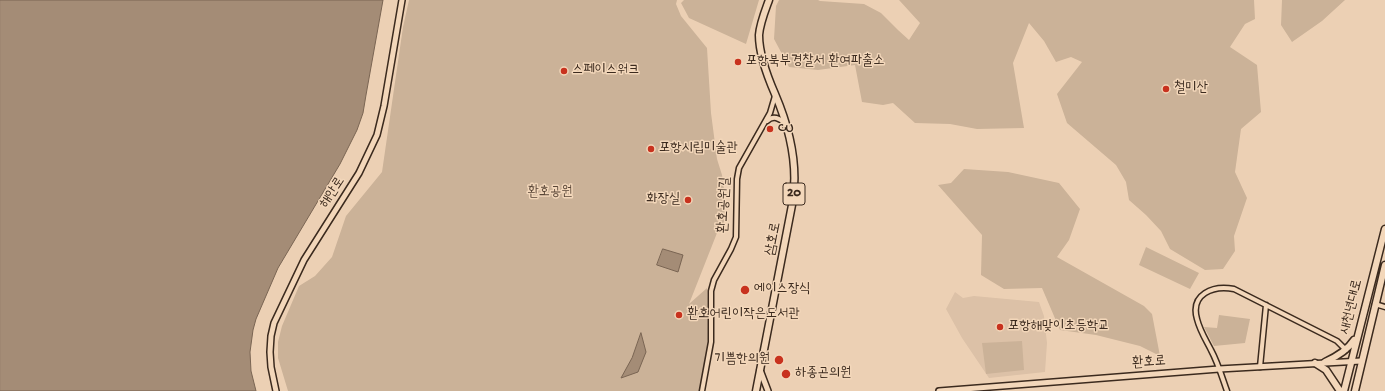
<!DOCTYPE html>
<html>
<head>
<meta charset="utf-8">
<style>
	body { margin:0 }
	canvas { display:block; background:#ecd0b4 }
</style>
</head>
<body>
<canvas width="1385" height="391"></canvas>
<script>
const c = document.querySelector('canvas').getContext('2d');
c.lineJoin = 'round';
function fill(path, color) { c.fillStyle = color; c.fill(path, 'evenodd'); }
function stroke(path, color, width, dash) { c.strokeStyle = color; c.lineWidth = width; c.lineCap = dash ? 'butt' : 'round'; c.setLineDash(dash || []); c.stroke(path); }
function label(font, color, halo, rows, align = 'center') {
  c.font = font + ' "Gochi Hand","Poor Story",sans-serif'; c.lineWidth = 3; c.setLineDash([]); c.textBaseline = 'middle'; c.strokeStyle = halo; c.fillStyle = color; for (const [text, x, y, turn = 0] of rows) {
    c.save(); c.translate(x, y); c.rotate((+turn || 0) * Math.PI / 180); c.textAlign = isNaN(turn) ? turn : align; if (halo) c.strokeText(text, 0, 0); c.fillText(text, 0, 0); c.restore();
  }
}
fill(new Path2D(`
	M955,292L963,298L974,296L1039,302L1044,316L1047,343L1045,372L989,378L962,338L946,309Z`), '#dcc1a7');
fill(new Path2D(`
	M409,0H677L676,4L681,16L707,48L711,113L717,159L722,175L725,197L726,215L723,225L717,233L689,304L707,288L708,346L700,391H288L278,358V342L282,326L299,286L315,276L332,257L346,216L382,172L403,27Z
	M684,0H759L746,44L689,18L681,3Z
	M779,0H818L820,1L864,4L881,13L898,30L909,40L920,23L899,0H1254L1255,19L1245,24L1230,47L1257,65L1261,112L1241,129L1235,172L1247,198L1234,236L1235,251L1223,269L1205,270L1170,249L1161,231L1146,215L1129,200L1126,182L1116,165L1067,123L1057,94L1082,62L1071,57L1056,62L1044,41L1029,23L1013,63L1024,128L977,129L950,124L915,123L893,103L883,105L862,102L855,65L818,70L789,67L774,39L776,6Z
	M1282,0H1345L1322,21L1292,42L1281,25Z
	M964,169L1008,172L1059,183L1080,209L1069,240L1057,257L1144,306L1152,314L1160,356L1140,346L1096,335L1060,330L1042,288L1004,289L981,275L982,235L938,185L951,183Z
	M1146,247L1199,273L1190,289L1139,265Z
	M1219,315L1250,319L1245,343L1214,346L1204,327L1217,328Z
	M1022,341L1024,370L986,374L982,343Z`), '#cbb298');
const water = new Path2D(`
	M0,0H383L366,95L363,113L357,130L340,164L278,268L256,319L253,330L250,352L251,371L256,391H0Z
	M663,249L683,255L678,272L657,265Z
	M641,333L646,352L638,372L621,378L632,358Z`);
fill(water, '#a48c76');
stroke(water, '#7a6553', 1);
const minor = new Path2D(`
	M767,121C773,115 780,118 785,124
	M1375,304L1385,307
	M1260,367L1266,305
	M702,391L711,342V291L714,280L731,249L736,237L737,179L739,168L770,113L775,96
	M1227,391C1222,377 1218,363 1211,350C1206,340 1200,331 1197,319C1190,294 1213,285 1234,289L1337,341L1346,350`);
const tertiary = new Path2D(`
	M760,370L768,391
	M276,391L271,367L270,352L271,336L274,323L304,260L359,173L377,135L384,106L402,0
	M939,391L1219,369L1361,361`);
const primary = new Path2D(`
	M1325,362C1336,357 1347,351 1354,340
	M1315,363L1326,370L1340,391
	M756,391L792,205C799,167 790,129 775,94C768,78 759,53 759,35C760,23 765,11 769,0
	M1344,391L1385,229
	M1355,391L1385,265`);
stroke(minor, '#3b2a1e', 7);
stroke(tertiary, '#3b2a1e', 8);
stroke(primary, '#3b2a1e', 9);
stroke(minor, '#f3d7ba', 4);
stroke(tertiary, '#f3d7ba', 5);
stroke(primary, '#f3d7ba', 6);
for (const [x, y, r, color] of [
	[738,62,4,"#c8321e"],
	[564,71,4,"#c8321e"],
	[1166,89,4,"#c8321e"],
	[770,129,4,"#c8321e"],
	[651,149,4,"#c8321e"],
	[688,200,4,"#c8321e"],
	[745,290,5,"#c8321e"],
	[679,315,4,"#c8321e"],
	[1000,327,4,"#c8321e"],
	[779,360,5,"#c8321e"],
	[786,374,5,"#c8321e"]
]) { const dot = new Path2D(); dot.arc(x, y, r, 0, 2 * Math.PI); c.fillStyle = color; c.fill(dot); stroke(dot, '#f3d7ba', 1.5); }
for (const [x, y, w] of [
	[794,194,22]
]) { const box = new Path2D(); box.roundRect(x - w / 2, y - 11, w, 22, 3); c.fillStyle = '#f3d7ba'; c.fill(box); stroke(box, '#3b2a1e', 1); }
label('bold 13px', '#3b2a1e', null, [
	["20",794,194]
]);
label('14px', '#3b2a1e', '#f3d7ba', [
	["포항북부경찰서 환여파출소",746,62],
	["스페이스워크",572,71],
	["철미산",1174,89],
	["CU",778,129],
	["포항시립미술관",659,149],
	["화장실",680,200,"right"],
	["에이스장식",754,290],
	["환호어린이작은도서관",687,315],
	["포항해맞이초등학교",1008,327],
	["기쁨한의원",770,360,"right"],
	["하종곤의원",795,374]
], 'left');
label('14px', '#3b2a1e', '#f3d7ba', [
	["해안로",333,193,-57],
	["환호공원길",725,205,-87],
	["삼호로",774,239,-79],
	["새천년대로",1352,307,-76],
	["환호로",1149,363,-4]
]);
label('14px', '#584536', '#f3d7ba', [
	["환호공원",550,193]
]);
</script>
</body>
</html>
